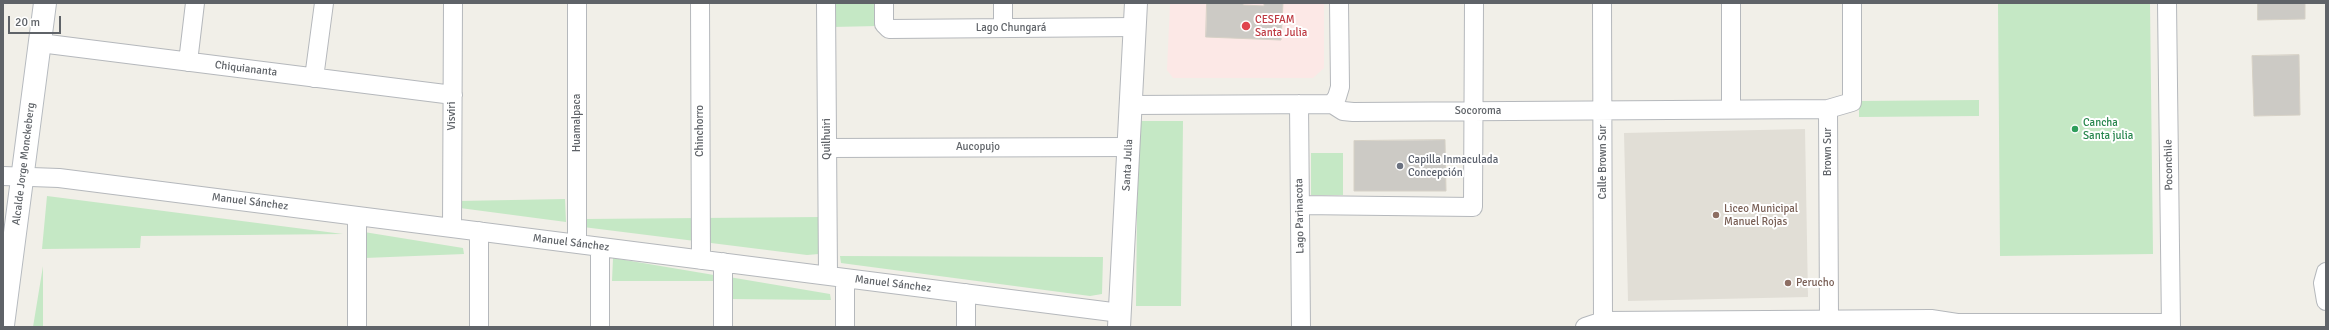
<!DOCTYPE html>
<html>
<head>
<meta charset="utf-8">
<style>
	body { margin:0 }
	#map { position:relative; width:2329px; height:330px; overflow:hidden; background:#f1efe8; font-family:Signika,sans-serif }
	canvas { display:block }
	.frame { position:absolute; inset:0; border:4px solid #5f6368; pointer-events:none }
	.scale { position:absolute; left:8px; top:16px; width:53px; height:18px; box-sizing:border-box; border:2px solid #5f6368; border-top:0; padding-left:5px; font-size:12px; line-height:14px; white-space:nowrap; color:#5f6368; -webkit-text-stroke:3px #fff; paint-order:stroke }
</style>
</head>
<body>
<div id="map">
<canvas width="2329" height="330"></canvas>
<div class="frame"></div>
<div class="scale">20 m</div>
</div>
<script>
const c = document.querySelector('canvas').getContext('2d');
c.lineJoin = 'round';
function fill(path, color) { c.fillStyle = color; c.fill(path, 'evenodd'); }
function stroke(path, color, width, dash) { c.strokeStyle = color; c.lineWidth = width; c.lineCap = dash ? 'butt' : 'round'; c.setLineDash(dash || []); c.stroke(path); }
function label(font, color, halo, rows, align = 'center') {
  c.font = font + ' Signika,sans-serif'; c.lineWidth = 4; c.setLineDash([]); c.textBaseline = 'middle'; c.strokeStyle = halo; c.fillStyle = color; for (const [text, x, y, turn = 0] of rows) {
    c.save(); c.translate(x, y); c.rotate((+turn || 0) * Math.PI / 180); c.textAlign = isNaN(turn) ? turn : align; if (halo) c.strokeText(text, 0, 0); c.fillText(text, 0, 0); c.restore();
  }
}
fill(new Path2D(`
	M1805,129L1808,297L1628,301L1624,133Z`), '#e1ded6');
fill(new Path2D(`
	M1170,3H1324V68L1313,78H1173L1167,70Z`), '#fce8e6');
fill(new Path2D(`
	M831,3H878V26L832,27Z
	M2150,3L2153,254L2000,256L1998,4Z
	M1979,100V116L1859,117V101Z
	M1138,121H1183L1181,306H1136Z
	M1311,153H1343V195H1311Z
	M47,196L343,234L141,236L140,248L42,249Z
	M565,199L566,222L460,208L458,201Z
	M820,217L819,254L807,255L583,227V219Z
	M364,232L463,248L464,254L365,258Z
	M840,256L1103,257L1102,294L1090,296L841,263Z
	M613,258L714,275V281H612Z
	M43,266V327H33Z
	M729,277L830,294L831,300L729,299Z`), '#c5e8c5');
const building = new Path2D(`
	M1207,3H1243V5L1264,6V3H1283L1281,40L1206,37Z
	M2258,3H2305V19L2258,20Z
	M2299,55L2300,115L2254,116L2252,56Z
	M1445,140L1446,191H1354V141Z`);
fill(building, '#cccac5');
stroke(building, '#d6d1c6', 1);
const minor = new Path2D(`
	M577,3V244
	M700,3L701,260
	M826,3L828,276
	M884,3V24L889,29L1135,27
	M1602,3L1603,321
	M2167,3L2171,327
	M1003,28V3
	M40,43L453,95
	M188,62L195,3
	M314,78L324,3
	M1299,104L1301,327
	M1332,104L1337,97L1340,87L1339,3
	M1131,105L1332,104L1343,111L1353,112L1828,109
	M1731,109V3
	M827,148L1129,147
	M3,176L59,178L1120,313
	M1300,205L1473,207L1474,3
	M357,216V327
	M452,228L453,3
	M479,231V327
	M600,247V327
	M723,262V327
	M2326,272L2323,283L2326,301
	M966,293V327
	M1829,319L1828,109L1852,102V3
	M845,327V278
	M1585,327L1603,321L1931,319L1957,323H2170`);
const tertiary = new Path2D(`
	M1119,327L1136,3`);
const secondary = new Path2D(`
	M3,325L45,3`);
stroke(minor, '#b5b8bc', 20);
stroke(tertiary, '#b5b8bc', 24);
stroke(secondary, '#b6babf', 24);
stroke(minor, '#fff', 18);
stroke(tertiary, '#fff', 22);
stroke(secondary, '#fff', 22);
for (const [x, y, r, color] of [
	[1246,26,5,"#e0444e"],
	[2075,129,4,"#2e9e5b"],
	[1400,166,4,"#6b7280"],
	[1716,215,4,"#8d6e63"],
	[1788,283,4,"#8d6e63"]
]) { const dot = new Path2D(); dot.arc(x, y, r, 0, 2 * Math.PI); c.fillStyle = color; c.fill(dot); stroke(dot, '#fff', 1.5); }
label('11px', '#be3a42', '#fff', [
	["CESFAM",1255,20],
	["Santa Julia",1255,33]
], 'left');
label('11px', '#5f6368', '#fff', [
	["Lago Chungará",1011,28],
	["Chiquiananta",246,69,7],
	["Socoroma",1478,111],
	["Visviri",452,116,-90],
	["Huamalpaca",577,123,-90],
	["Chinchorro",700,131,-90],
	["Quilhuiri",827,139,-90],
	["Aucopujo",978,147],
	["Brown Sur",1828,152,-90],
	["Calle Brown Sur",1603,162,-90],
	["Alcalde Jorge Monckeberg",24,164,-83],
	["Santa Julia",1128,165,-87],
	["Poconchile",2169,165,-91],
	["Manuel Sánchez",250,202,7],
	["Lago Parinacota",1300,216,-91],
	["Manuel Sánchez",571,243,7],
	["Manuel Sánchez",893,284,7]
]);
label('11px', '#27864d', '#fff', [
	["Cancha",2083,123],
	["Santa julia",2083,136]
], 'left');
label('11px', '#5b616d', '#fff', [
	["Capilla Inmaculada",1408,160],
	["Concepción",1408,173]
], 'left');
label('11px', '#785e54', '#fff', [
	["Liceo Municipal",1724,209],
	["Manuel Rojas",1724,222],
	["Perucho",1796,283]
], 'left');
</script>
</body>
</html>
